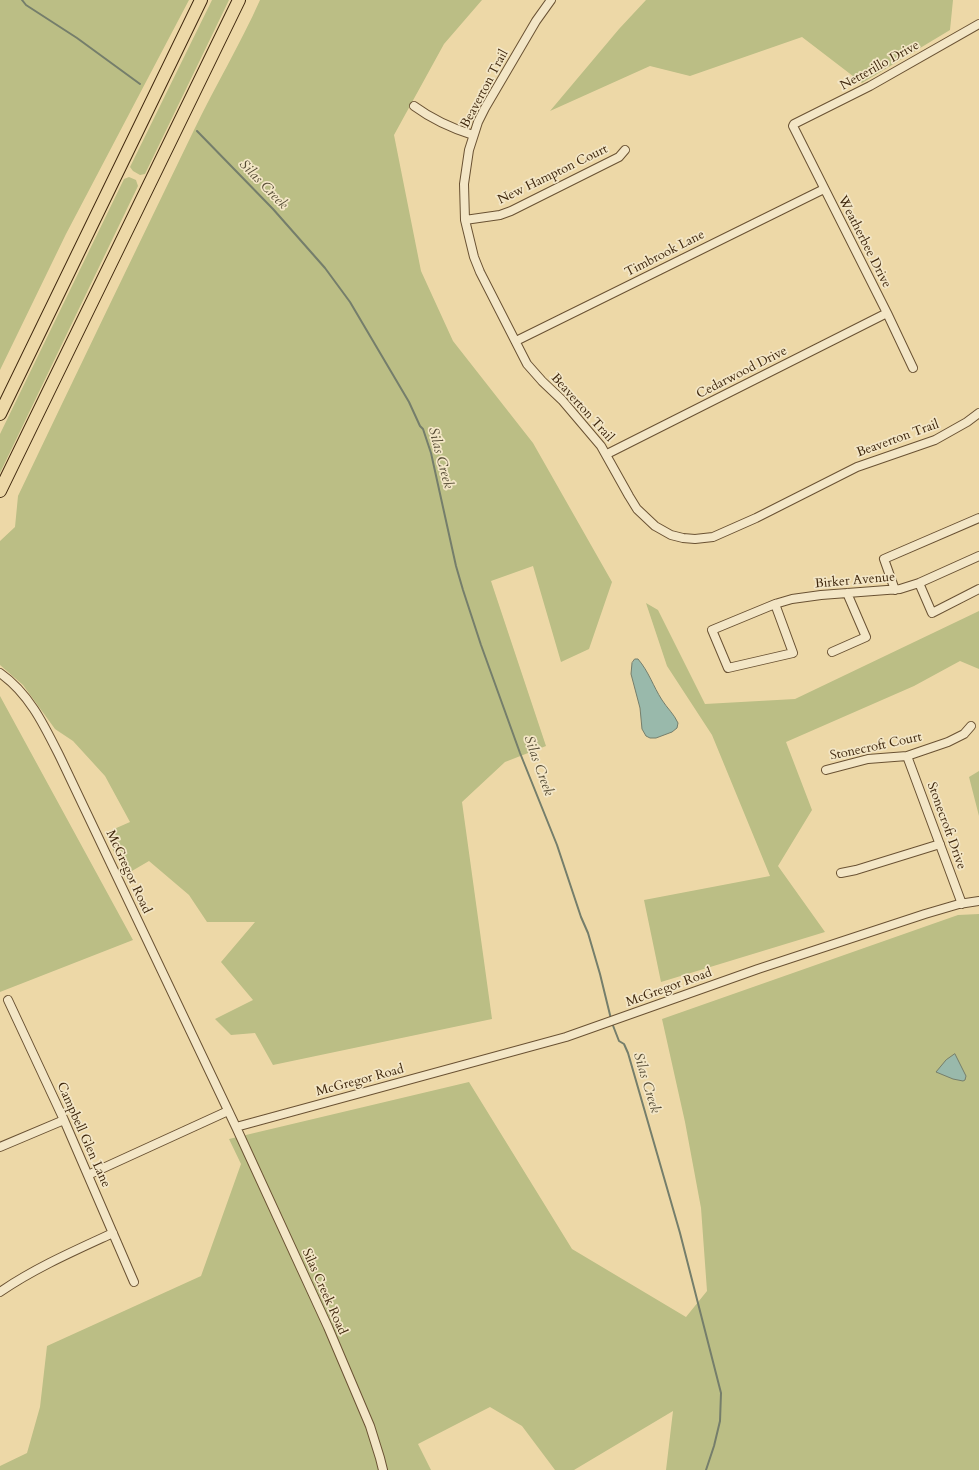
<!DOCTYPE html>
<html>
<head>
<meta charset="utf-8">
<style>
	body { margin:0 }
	canvas { display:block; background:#edd8a7 }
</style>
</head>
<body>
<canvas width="979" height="1470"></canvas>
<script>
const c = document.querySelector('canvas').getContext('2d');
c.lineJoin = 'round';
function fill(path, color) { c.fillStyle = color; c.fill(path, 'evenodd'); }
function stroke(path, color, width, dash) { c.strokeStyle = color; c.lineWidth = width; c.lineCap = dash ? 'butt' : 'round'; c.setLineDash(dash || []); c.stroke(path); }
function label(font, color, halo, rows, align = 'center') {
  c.font = font + ' Cardo,serif'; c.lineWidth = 3.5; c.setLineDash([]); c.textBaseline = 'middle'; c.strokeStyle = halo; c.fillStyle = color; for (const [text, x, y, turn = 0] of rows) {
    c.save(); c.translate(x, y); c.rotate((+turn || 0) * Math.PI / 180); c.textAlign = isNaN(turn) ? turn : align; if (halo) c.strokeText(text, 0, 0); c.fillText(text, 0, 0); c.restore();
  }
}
fill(new Path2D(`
	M0,0H189L66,234L0,370Z
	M212,0H229L145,174L140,175L133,171L130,167Z
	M260,0H482L444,44L394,135L421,271L453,341L533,443L612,582L589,649L561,662L533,566L491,581L546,746L505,762L462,802L492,1019L273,1065L255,1033L231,1035L215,1019L253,1000L221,962L255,922H207L189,895L149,861L125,875L105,833L130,822L105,776L73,741L55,729L23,685L0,665V541L15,527L18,496C76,374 135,252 194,130C215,86 240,45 260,0Z
	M646,0H953L950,30L862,83L802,37L690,76L650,66L550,111L619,29Z
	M129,177L136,180L138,186L0,473V434L124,179Z
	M646,603L658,610L705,704L795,699L979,611V669L960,661L914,686L786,742L812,810L778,866L825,932L661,982L644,900L770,876L712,735L667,666Z
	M0,696L133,940L0,992Z
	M979,771V816L969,777Z
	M979,914V1470H666L673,1411L574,1470H555L522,1426L490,1407L418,1444L431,1470H0V1466L27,1453L40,1407L47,1346L201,1276L241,1164L229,1139L469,1082L572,1249L686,1317L707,1291L701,1208L685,1122L662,1019L958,915Z`), '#bbbe85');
const water = new Path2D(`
	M635,659H638C649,672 653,686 662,700C667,708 674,714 678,723L677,728L672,732L656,738H650L646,736L642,729L640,708L631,674L632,663Z
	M955,1054L966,1076L965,1080L963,1081L953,1079L936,1072L946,1060Z`);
fill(water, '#99b9ab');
stroke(water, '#757e6b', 1);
stroke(new Path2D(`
	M22,0L26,5L77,38L140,84
	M197,131L273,209L325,268L350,302L409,402L420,426L423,429L431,453L456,566L463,590L481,645L520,753L557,845L581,917L588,933L600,974L611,1019
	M612,1023L619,1041L624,1044L628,1053L680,1233L721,1393L720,1421L714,1446L706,1470`), '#757e6b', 2);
const minor = new Path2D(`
	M551,0L536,21L485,108L478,122L469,150L464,184L465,220L474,257L480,272L527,364L542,381L562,400L601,446L629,496L637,509L655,526L671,535L683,538L695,539L713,537L756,518L857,467L935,440L967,422L979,413
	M414,106C433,120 451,128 473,135
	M465,220L500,215L511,211L619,157L625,150
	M516,341L824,189
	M913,368L887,313L793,126L794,124L870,86L979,24
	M607,454L887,313
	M919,583L932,613L979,589
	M895,590L884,559L979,518
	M775,604L793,653L728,668L712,630Z
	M775,604L792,599L821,595L900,589L919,583L979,556
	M832,652L866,637L847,593
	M0,673C30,694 45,727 61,759L236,1127L328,1327L370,1426L380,1458L383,1470
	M907,756L962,904
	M826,770L868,759L907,756L948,742L964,734L971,726
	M841,873L856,870L940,844
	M8,1000L64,1120L134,1282
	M236,1127L566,1037L758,969L925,914L959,904L979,901
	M0,1147L64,1120
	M88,1175L228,1111
	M0,1292C35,1268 74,1251 113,1233`);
const highway = new Path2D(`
	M0,414L201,0
	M0,491L239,0`);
stroke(minor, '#6a5233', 10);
stroke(highway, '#3e260c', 14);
stroke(minor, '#f3e6c6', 8);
stroke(highway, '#edd8a7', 12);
label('13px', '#3e260c', '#f3e6c6', [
	["Netterillo Drive",880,66,-29],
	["Beaverton Trail",485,89,-62],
	["New Hampton Court",553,175,-26],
	["Weatherbee Drive",864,242,63],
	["Timbrook Lane",665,254,-27],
	["Cedarwood Drive",742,373,-27],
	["Beaverton Trail",582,408,48],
	["Beaverton Trail",898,439,-20],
	["Birker Avenue",855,581,-5],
	["Stonecroft Court",876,747,-12],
	["Stonecroft Drive",946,826,70],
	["McGregor Road",128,872,65],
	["McGregor Road",669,988,-20],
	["McGregor Road",360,1081,-15],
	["Campbell Glen Lane",83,1135,66],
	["Silas Creek Road",324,1292,66]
]);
label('italic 14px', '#554b34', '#f3e6c6', [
	["Silas Creek",263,185,46],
	["Silas Creek",440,458,75],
	["Silas Creek",538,766,70],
	["Silas Creek",646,1083,73]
]);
</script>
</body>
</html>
